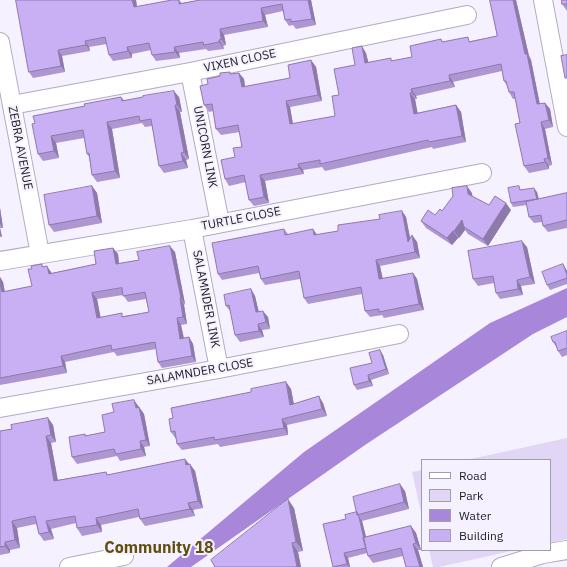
<!DOCTYPE html>
<html>
<head>
<meta charset="utf-8">
<style>
	body { margin:0 }
	#map { position:relative; width:567px; height:567px; overflow:hidden; background:#f5f1fe; font-family:"IBM Plex Sans",sans-serif }
	canvas { display:block }
	.legend { position:absolute; left:421px; top:459px; width:130px; height:92px; box-sizing:border-box; background:#f5f1fe; border:1px solid #a19ea9; margin:0; padding:5px 7px; list-style:none; font-size:12px; color:#242129 }
	.legend li { display:flex; align-items:center; gap:8px; height:20px }
	.legend b { width:20px; border:1px solid #a19ea9 }
</style>
</head>
<body>
<div id="map">
<canvas width="567" height="567"></canvas>
<ul class="legend">
<li><b style="height:5px;background:#fff"></b>Road</li>
<li><b style="height:11px;background:#e1d6f6"></b>Park</li>
<li><b style="height:11px;background:#a887da"></b>Water</li>
<li><b style="height:11px;background:#c9aff4"></b>Building</li>
</ul>
</div>
<script>
const c = document.querySelector('canvas').getContext('2d');
c.lineJoin = 'round';
function fill(path, color) { c.fillStyle = color; c.fill(path, 'evenodd'); }
function stroke(path, color, width, dash) { c.strokeStyle = color; c.lineWidth = width; c.lineCap = dash ? 'butt' : 'round'; c.setLineDash(dash || []); c.stroke(path); }
function label(font, color, halo, rows, align = 'center') {
  c.font = font + ' "IBM Plex Sans",sans-serif'; c.lineWidth = 4; c.setLineDash([]); c.textBaseline = 'middle'; c.strokeStyle = halo; c.fillStyle = color; for (const [text, x, y, turn = 0] of rows) {
    c.save(); c.translate(x, y); c.rotate((+turn || 0) * Math.PI / 180); c.textAlign = isNaN(turn) ? turn : align; if (halo) c.strokeText(text, 0, 0); c.fillText(text, 0, 0); c.restore();
  }
}
fill(new Path2D(`
	M567,438V539L550,543V460H466Z
	M422,470V517L412,472Z
	M429,550H516L439,567H433Z`), '#e1d6f6');
fill(new Path2D(`
	M567,288V317L533,334L365,445L191,567H167L304,452L490,323Z`), '#a887da');
const minor = new Path2D(`
	M543,0L567,127
	M0,42L40,254
	M190,72L220,223
	M12,105L190,72L467,15
	M192,229L219,369
	M0,261L192,229L482,173
	M0,408L219,369L399,334
	M69,567L124,556
	M501,567L543,554L567,550`);
stroke(minor, '#b3abc0', 20);
stroke(minor, '#fff', 18);
fill(new Path2D(`
	M16,0H136L137,7L172,0H179L182,3L200,0H311L316,25L296,29L293,25L289,26L285,20L283,11L265,15L268,27L224,35L226,45L223,46L224,49L208,51L206,49L179,53L180,58L156,61L152,55L151,50L132,54V58L113,61L109,55L107,44L89,47L90,51L62,56L65,72L33,78L29,72Z
	M490,0H516L529,56L531,60L540,104L545,103L550,109L553,127L545,129L552,165L549,166V169L529,173L524,166L520,123L515,99H513L509,92L507,86L504,81L502,71L453,82L455,87L416,96L417,99H415L417,113L456,105L461,112L466,142L433,149L432,147L325,171L322,167L303,170L304,174L265,181L269,203L254,206L249,200L246,182L229,186L225,179L235,157L242,147L240,132L221,135L216,129L213,111L209,112L204,105L208,84L220,76L230,72L231,74L239,73L244,79L245,87L290,78L311,60L316,67L322,101L290,107L293,124L335,116L339,95L355,65L366,53L368,62L393,61L412,57L441,39L443,42L471,41L497,36Z
	M567,0V11L562,4Z
	M121,97L124,100L179,97L182,112H180L189,159L186,160L188,168L164,173L159,166L152,126L145,127L142,123L112,129L120,178L97,182L92,175L89,157L87,154L84,138L56,143L59,158L43,161L38,154L35,123L85,106Z
	M92,186L97,193L102,223L54,232L49,225Z
	M522,190L537,192L539,199L567,193V228L548,232L543,226L542,222L534,223L529,217L527,205L513,207L511,203Z
	M472,193V196L489,205L511,210L488,246L468,234L465,230L459,238H458L452,245L426,228L421,221L435,215Z
	M0,208L3,228H0L2,237H0Z
	M402,211L406,217L410,238L412,235L417,242L420,258L380,266L383,279L413,273L417,279L424,310L384,318L382,315L370,317L365,311L362,294L308,304L304,298L300,279L265,285L261,279L259,273L222,280L218,274L284,229L288,234L317,235L338,231L380,219Z
	M527,247L535,284L521,286L523,295L500,299L496,293L494,283L478,286L473,279Z
	M113,248L118,254L119,264L139,260L175,252L185,304L184,305L187,324L181,325L184,338L189,337L193,344L196,362L162,368L158,362L156,349L117,356L114,352L65,362L67,373L0,385V277L3,282L5,292L32,286L43,266L51,272L52,273L96,264ZM123,295L128,302L146,299L149,312L124,316L100,317L97,299Z
	M563,264L567,271V284L550,290L547,285Z
	M251,289L255,296L259,312L268,317L270,329L262,330L264,337L240,342L235,335L231,312L226,306Z
	M567,331V355L562,357L558,351L557,348L553,342Z
	M383,355L389,374L371,380L373,386L357,390L354,385L372,363Z
	M286,382L291,389L294,404L323,403L327,416L287,425L288,435L220,447L218,444L182,450L177,444V439H176L171,432L173,418L251,392Z
	M139,407L144,414L150,446L144,447L146,456L120,461L117,456L77,464L72,457L85,434L86,436L105,432Z
	M48,418L53,425L56,442L51,443L58,480L106,472L108,475L185,459L195,471L203,508L193,510L195,516L145,526L140,519L139,517L101,525L102,532L82,536L77,528L76,523L51,529L54,539L44,541L39,534L36,524L17,528L20,548L10,550V553L0,555V431L12,429Z
	M405,491L409,509L362,521L366,537L411,526L416,533L421,550H418L423,567H406L403,556L373,563L368,556L367,553L348,558L350,567H333L346,519L357,512Z
	M294,508L303,551L298,552L301,567H215Z`), '#ad96d2');
fill(new Path2D(`
	M132,0H136L138,14L134,7Z
	M308,0H311L316,25L312,19Z
	M513,0H516L529,56L531,60L541,111L537,104Z
	M261,8L265,15L268,27L263,21Z
	M220,29L224,35L226,45L221,39Z
	M219,40L223,46L224,49L219,42Z
	M85,41L89,47L90,51L86,45Z
	M362,46L366,53L370,69L365,63Z
	M127,47L132,54V58L128,51Z
	M174,47L179,53L180,58L175,52Z
	M58,50L62,56L65,72L61,66Z
	M311,60L316,67L322,101L318,95Z
	M239,73L244,79L246,94L242,87Z
	M449,75L453,82L455,87L450,81Z
	M411,89L416,96L417,99L412,93Z
	M174,91L179,97L182,112L177,105Z
	M410,93L415,99L419,120L414,114Z
	M286,101L290,107L294,131L290,124Z
	M545,103L550,109L553,127L549,120Z
	M175,105L180,112L189,159L184,152Z
	M456,105L461,112L466,142L462,136Z
	M107,122L112,129L120,178L115,171Z
	M541,122L545,129L552,165L548,158Z
	M51,136L56,143L59,158L54,151Z
	M181,153L186,160L188,168L183,161Z
	M544,159L549,166V169L545,162Z
	M298,164L303,170L304,174L299,168Z
	M260,175L265,181L269,203L264,197Z
	M92,186L97,193L102,223L97,216Z
	M467,186L472,193L473,201L468,194Z
	M534,188L537,192L539,202L537,199Z
	M506,203L511,210L488,246L483,239Z
	M0,208L3,228L0,223Z
	M402,211L406,217L412,248L408,242Z
	M462,220L464,227L465,230L459,238L454,231Z
	M0,228L2,237L0,235Z
	M313,229L318,236L314,235Z
	M453,231L458,238L452,245L447,238Z
	M412,235L417,242L420,258L415,252Z
	M522,241L527,247L535,284L530,277Z
	M170,246L175,252L185,304L181,298Z
	M113,248L118,254L120,271L116,264Z
	M376,260L380,266L384,286L379,279Z
	M563,264L567,271V275Z
	M47,266L51,272L53,280L49,274Z
	M413,273L417,279L424,310L419,304Z
	M0,277L3,282L6,299L2,292L0,283Z
	M517,280L521,286L523,295L518,289Z
	M251,289L255,296L260,318L256,312Z
	M92,293L97,299L102,324L97,318Z
	M180,298L184,305L187,324L183,317Z
	M263,311L268,317L270,329L266,322Z
	M177,318L181,325L185,345L180,339Z
	M258,324L262,330L264,337L259,331Z
	M189,337L193,344L196,362L192,356Z
	M380,350L383,355L389,374L386,369Z
	M61,356L65,362L67,373L63,366Z
	M368,375L371,380L373,386L369,381Z
	M286,382L291,389L295,411L290,405Z
	M319,396L323,403L327,416L322,409Z
	M134,400L139,407L140,415L136,408Z
	M139,407L144,414L150,446L146,440Z
	M48,418L53,425L56,442L51,435Z
	M282,419L287,425L288,435L284,428Z
	M46,436L51,443L59,488L54,481Z
	M140,441L144,447L146,456L141,449Z
	M185,459L190,466L186,465Z
	M190,464L195,471L203,508L198,501Z
	M400,484L405,491L409,509L404,502Z
	M288,499L294,508L303,551L296,542Z
	M188,503L193,510L195,516L190,509Z
	M359,517L362,521L370,553L366,548Z
	M96,518L101,525L102,532L97,525Z
	M12,521L17,528L20,548L15,540Z
	M46,521L51,529L54,539L49,532Z
	M411,526L416,533L421,550L416,543Z
	M5,542L10,550V553L5,546Z
	M292,543L298,552L301,567H297Z
	M413,544L418,550L423,567H420Z
	M344,553L348,558L350,567H349L347,564Z`), '#8d7aab');
const building = new Path2D(`
	M16,0H132L134,7L172,0H179V4L200,0H308L312,19L291,22V19L285,20L282,4L261,8L263,21L220,29L221,39L219,40V42L204,45L203,42L174,47L175,52L152,55L149,43L127,47L128,51L109,55L105,37L85,41L86,45L58,50L61,66L29,72Z
	M490,0H513L525,54H527L537,104L545,103L549,120L541,122L548,158L544,159L545,162L524,166L515,124L520,123L514,92H509L506,81H504L501,64L449,75L450,81L411,89L412,93H410L414,114L456,105L462,136L429,142L428,140L320,164V160L298,164L299,168L260,175L264,197L249,200L244,175L225,179L221,160L235,157L233,148L242,147L238,125L216,129L212,104L204,105L200,86L208,84L207,79L220,76V73L230,72V74L239,73L242,87L290,78L288,65L311,60L318,95L286,101L290,124L335,116L332,96L339,95L334,69L355,65L352,48L362,46L365,63L391,58V61L412,57L410,46L441,39L442,42L468,37L469,42L497,36Z
	M562,0H567V4H562Z
	M567,55V78H565L561,56Z
	M174,91L177,105H175L184,152L181,153L183,161L159,166L151,119L140,121L139,116L107,122L115,171L92,175L89,153L87,154L83,130L51,136L54,151L38,154L32,124L35,123L33,116L85,106L84,104L121,97L122,101L143,97V96Z
	M92,186L97,216L49,225L44,195Z
	M467,186L468,194L489,205L495,196L506,203L483,239L464,227L462,220L454,231H453L447,238L421,221L428,210L435,215L440,209L442,211L453,196L452,188Z
	M519,186L520,190L534,188L537,199L511,203L508,188Z
	M567,193V220L543,226L541,215L529,217L526,202Z
	M402,211L408,242L412,235L415,252L376,260L379,279L413,273L419,304L379,312V309L365,311L361,287L304,298L299,271L261,279L258,266L218,274L212,243L284,229L285,235L313,229L314,235L338,231V225L380,219L379,215Z
	M522,241L530,277L517,280L518,289L496,293L493,276L473,279L468,251Z
	M170,246L181,298H180L183,317L177,318L180,339L189,337L192,356L158,362L155,342L112,350L111,345L61,356L63,366L0,378V283L2,292L32,286L28,269H32L31,266L42,264V267L47,266L49,274L96,264L94,251L113,248L116,264L139,260L137,252ZM122,288L123,296L145,292L149,312L122,317V313L97,318L92,293Z
	M563,264L567,275V278L547,285L542,272Z
	M251,289L256,312L263,311L266,322L258,324L259,331L235,335L229,305L226,306L224,295Z
	M567,331V348L558,351L555,342H553L551,337Z
	M380,350L386,369L368,375L369,381L354,385L350,368L372,363L369,353Z
	M286,382L290,405L319,396L322,409L282,419L284,428L215,440L214,437L177,444L175,431L171,432L169,419L173,418L171,408L251,392V389Z
	M134,400L136,408L139,407L146,440L140,441L141,449L116,454L114,449L72,457L69,437L85,434V436L105,432L102,415L114,412L112,404Z
	M48,418L51,435L46,436L54,481L106,472L107,475L185,459L186,465L190,464L198,501L188,503L190,509L140,519L138,509L96,518L97,525L77,528L75,516L46,521L49,532L39,534L35,516L12,521L15,540L5,542V546L0,547V431L12,429L11,425Z
	M400,484L404,502L357,515L353,497Z
	M288,499L296,542L292,543L297,567H215L211,560Z
	M357,512L359,517L366,548L344,553L347,564L333,567L323,524L346,519L345,515Z
	M411,526L416,543L413,544L420,567H406L401,548L368,556L363,538Z`);
fill(building, '#c9aff4');
stroke(building, '#8d7aab', 1);
label('12px', '#242129', '#f5f1fe', [
	["VIXEN CLOSE",240,61,-12],
	["UNICORN LINK",205,147,79],
	["ZEBRA AVENUE",20,148,79],
	["TURTLE CLOSE",241,219,-11],
	["SALAMNDER LINK",206,299,79],
	["SALAMNDER CLOSE",200,372,-10]
]);
label('bold 16px', '#614f11', '#f5f1fe', [
	["Community 18",159,548]
]);
</script>
</body>
</html>
